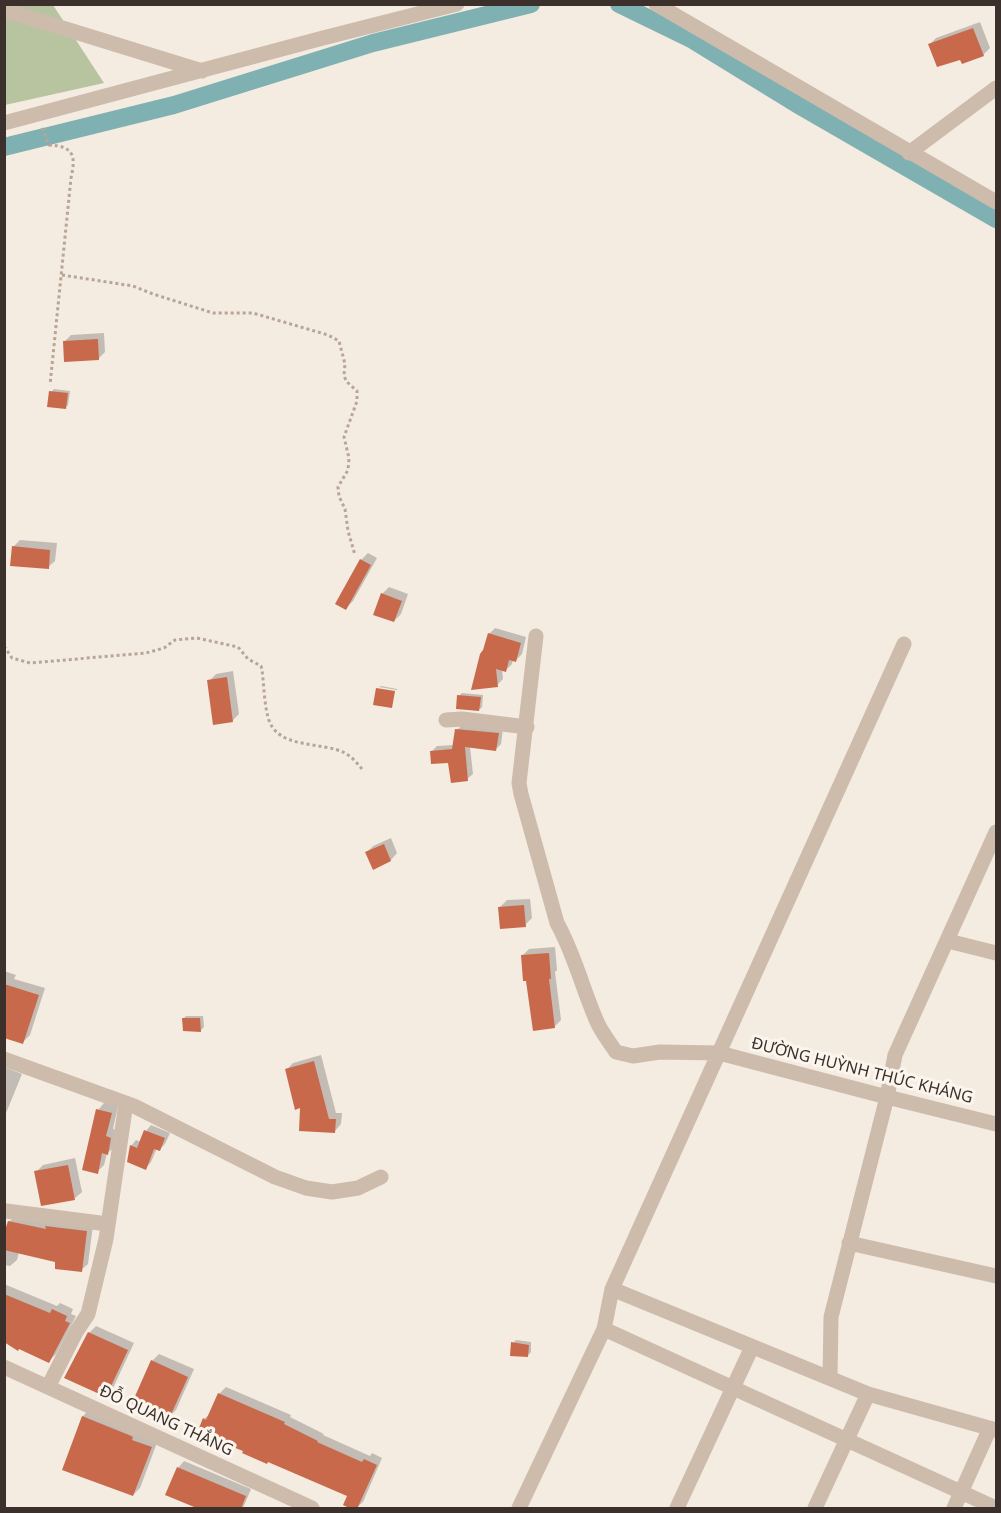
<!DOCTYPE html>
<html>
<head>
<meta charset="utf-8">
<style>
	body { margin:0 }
	#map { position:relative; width:1001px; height:1513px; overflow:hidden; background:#f4ebe1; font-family:"Noto Sans",sans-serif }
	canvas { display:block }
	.frame { position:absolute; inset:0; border:6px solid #3b302b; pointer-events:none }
</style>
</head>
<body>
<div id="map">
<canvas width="1001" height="1513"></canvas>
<div class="frame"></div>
</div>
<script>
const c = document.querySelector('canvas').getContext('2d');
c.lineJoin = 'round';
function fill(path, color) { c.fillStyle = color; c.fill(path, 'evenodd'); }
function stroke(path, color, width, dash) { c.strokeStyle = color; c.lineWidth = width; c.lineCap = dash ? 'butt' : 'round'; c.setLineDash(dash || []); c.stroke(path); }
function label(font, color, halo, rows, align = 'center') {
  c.font = font + ' "Noto Sans",sans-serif'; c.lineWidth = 6; c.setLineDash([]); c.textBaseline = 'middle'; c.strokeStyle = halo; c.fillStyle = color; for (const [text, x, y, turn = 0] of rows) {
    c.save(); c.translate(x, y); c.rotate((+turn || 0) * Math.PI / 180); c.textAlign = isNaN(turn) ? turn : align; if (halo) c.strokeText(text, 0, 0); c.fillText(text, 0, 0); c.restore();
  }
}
fill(new Path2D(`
	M4,5H53L104,83L5,105Z`), '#b8c4a0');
fill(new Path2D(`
	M980,22L990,48L983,55L961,58L929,45L936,38Z
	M104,333L105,352L98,359L64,342L71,335Z
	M54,389L70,391L68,405L65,408L51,392Z
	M20,540L57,543L55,561L48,567L13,547Z
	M368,553L377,558L353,601L346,608L361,560Z
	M389,587L408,594L401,614L394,621L382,594Z
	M495,628L526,637L522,654L516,660L513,659L512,664L506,670L502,669L503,679L497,685L484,651L489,634Z
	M233,671L239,714L232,721L209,681L216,674Z
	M381,686L397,689V690L379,687Z
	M462,693L483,695L482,707L479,710L459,696Z
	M462,725L503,729L501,744L495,750L470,747L473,774L467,779L450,761L432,751L437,746L455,745L457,730Z
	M391,838L397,853L391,860L367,852L373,846Z
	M530,899L532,918L525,925L500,907L507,900Z
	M555,947L557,970L555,972L561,1020L554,1027L522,956L529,949Z
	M4,971L16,975L14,979L45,988L30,1035L23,1042L4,1030Z
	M186,1016H203L204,1027L201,1030L183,1019Z
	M321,1055L336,1113H342L341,1124L335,1131L302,1107L287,1069L293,1063Z
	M4,1067L22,1074L4,1118Z
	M104,1103L118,1106L113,1129L117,1131L115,1147L107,1153L104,1165L97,1172L98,1110Z
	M151,1125L170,1133L165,1144L160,1149L157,1148L151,1162L146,1168L131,1146L136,1140L141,1142L146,1131Z
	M75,1158L82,1192L75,1198L42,1204L36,1172L43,1165Z
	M16,1215L93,1225L88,1264L81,1270L57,1261L19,1252L17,1260L10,1266L4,1265V1239L9,1222Z
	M4,1284L57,1306L60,1303L73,1309L71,1314L76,1316L56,1354L49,1361L4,1340Z
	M96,1326L134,1343L113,1388L106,1395L89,1333Z
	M516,1340L531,1342V1352L528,1355L513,1343Z
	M159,1354L194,1369L176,1410L169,1417L152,1361Z
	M226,1387L291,1415L290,1417L324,1434L323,1435L370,1456L372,1453L382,1458L363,1502L356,1508L349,1496L245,1450L204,1419L212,1412L219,1394Z
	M90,1409L158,1440L140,1488L133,1495L64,1469L83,1416Z
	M184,1461L251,1489L243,1508H203L178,1468Z`), '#0003');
stroke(new Path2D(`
	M619,4L693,40L802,107L996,219
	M4,147L174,105L373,43L531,4`), '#7fb0b2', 18);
fill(new Path2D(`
	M973,28L984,56L962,64L960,60L937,67L928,44Z
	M98,339L99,360L64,362L63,341Z
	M49,391L68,393L66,409L47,407Z
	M12,546L50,550L49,569L10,566Z
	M360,559L371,565L346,610L335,604Z
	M381,593L402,601L394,622L373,615Z
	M488,633L521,643L516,662L509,660L506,672L496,669L498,687L471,690L480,654L483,650Z
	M227,677L233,722L213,725L207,680Z
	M376,688L395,691L392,708L373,705Z
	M457,695L481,697L479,711L456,709Z
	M455,729L499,733L496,751L465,747L468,781L451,783L448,763L431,764L430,751L452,749Z
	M384,844L391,861L373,870L365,852Z
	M524,905L526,927L500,929L498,907Z
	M549,953L551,979H549L555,1028L533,1031L526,981H523L521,955Z
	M4,984L39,995L23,1044L4,1038Z
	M182,1018H200L201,1032L183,1031Z
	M314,1061L329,1119H336L335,1133L299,1131L300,1108L295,1110L285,1069Z
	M96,1109L112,1113L106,1136L111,1138L108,1155L102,1153L98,1174L82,1170Z
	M144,1130L165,1138L160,1151L154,1149L146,1170L127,1162L130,1145L137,1148Z
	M68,1165L75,1200L41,1206L34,1171Z
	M8,1221L46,1229L45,1226L87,1231L82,1272L55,1269V1262L4,1250V1233Z
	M4,1294L50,1313L52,1309L67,1316L65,1321L70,1323L49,1363L19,1349L18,1351L4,1342Z
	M88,1332L128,1350L106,1397L64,1378Z
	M511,1342L529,1345L528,1357L510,1356Z
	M151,1360L188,1377L169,1419L132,1403Z
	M218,1393L285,1422L284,1424L318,1441L317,1442L362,1462L364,1459L377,1465L357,1509H351L343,1505L347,1496L268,1462L267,1464L242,1453L243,1451L197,1433L203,1418L206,1420Z
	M82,1416L129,1435L133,1437L132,1440L152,1447L133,1496L62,1470Z
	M177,1467L246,1496L241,1509H199L165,1495Z`), '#c8694b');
stroke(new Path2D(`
	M42,128L49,145C74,146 76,156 71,178L50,385
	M62,275L133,286L153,294L213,313H253L328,335L339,341L345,364L344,375L346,381L357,391V401L344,437L349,458L348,470L338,487L339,496L345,509L348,531L355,555
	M4,646L12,658L30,663L146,653L164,648L175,640L197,638L238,647L248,659L261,666L262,670C264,685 264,702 268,717C276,750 322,741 345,753C352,757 357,763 362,769`), '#b9a596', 3, [3, 3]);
stroke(new Path2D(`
	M656,4L996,202
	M4,10L202,71
	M4,123L323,38L457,4
	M909,153L996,88
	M536,636L519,783L521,794L557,923C575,955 583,991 598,1024C603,1034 610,1043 616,1052L633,1056L660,1052L719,1053L887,1097L996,1124
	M446,720L462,719L527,727
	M948,941L996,953
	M4,1059L134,1106L275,1177L306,1188L332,1192L358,1188L381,1177
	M6,1211L108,1224
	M849,1243L996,1276
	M612,1289L868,1394L996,1430
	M604,1329L996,1508
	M4,1367L312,1508
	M830,1378L831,1317L887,1097L895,1055L996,832
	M48,1387L76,1332L88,1314L106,1239L126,1103
	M519,1508L604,1329L612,1289L904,644
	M677,1508L752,1347
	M815,1508L868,1394
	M954,1508L990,1428`), '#cdbbac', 15);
label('16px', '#3b302b', '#fbf5ee', [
	["ĐƯỜNG HUỲNH THÚC KHÁNG",862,1071,14],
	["ĐỖ QUANG THẮNG",166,1421,25]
]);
</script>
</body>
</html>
